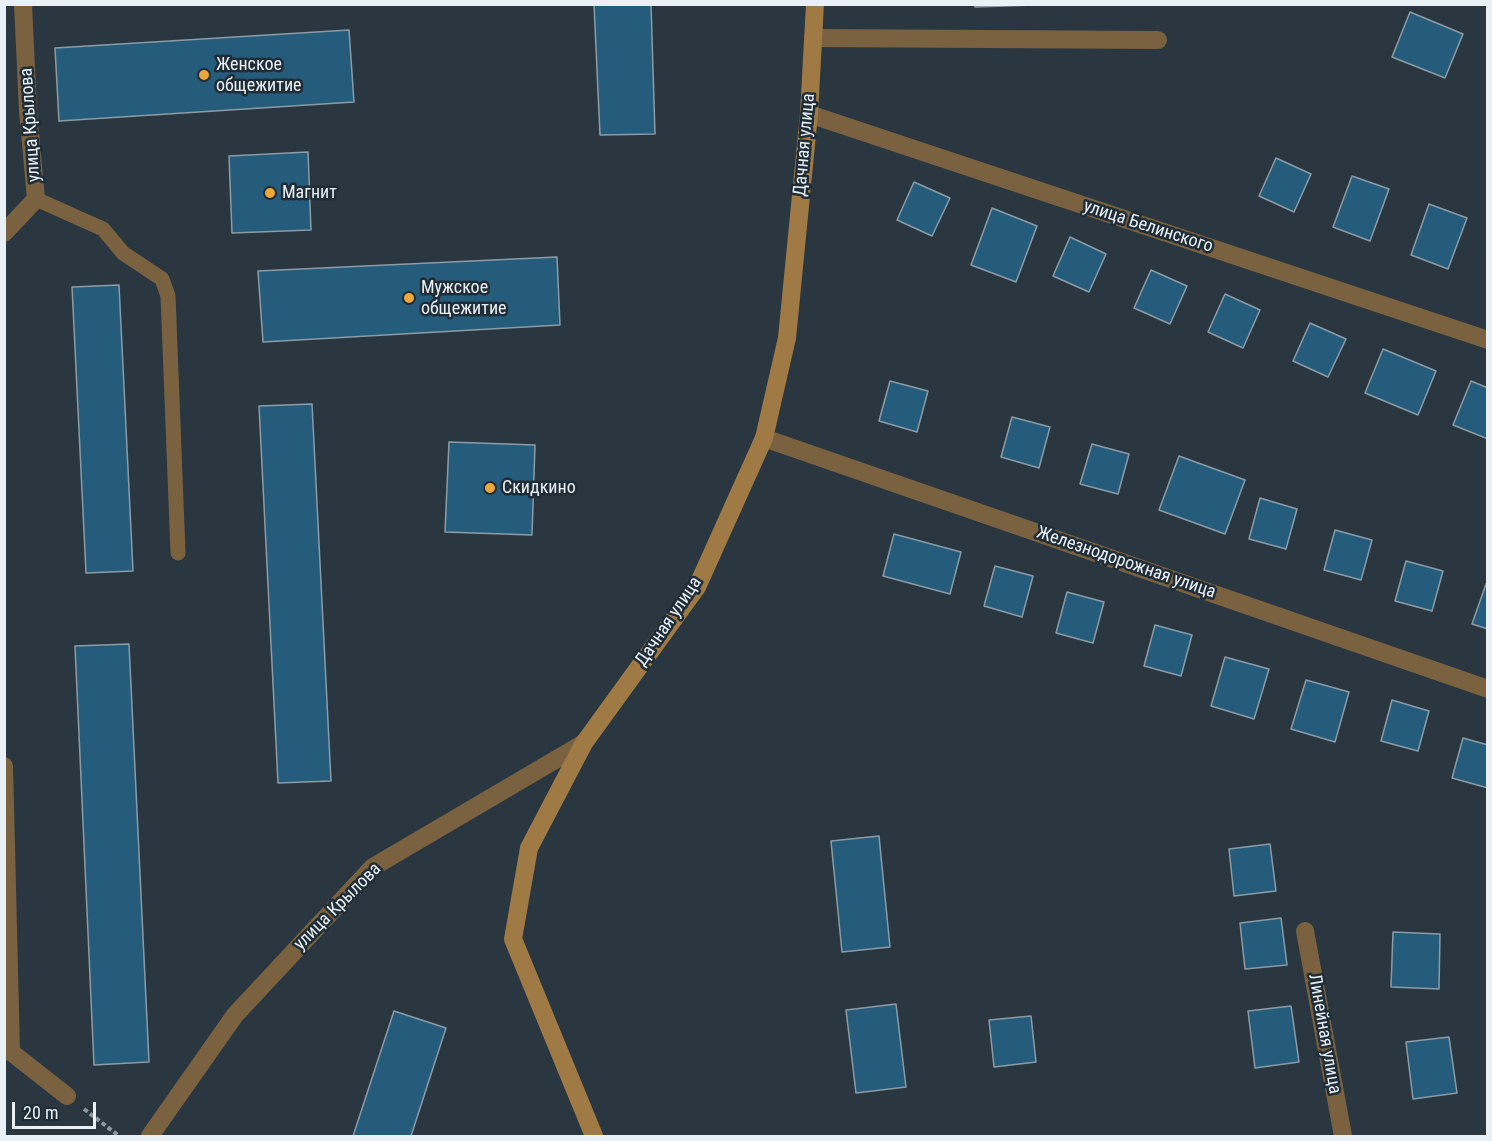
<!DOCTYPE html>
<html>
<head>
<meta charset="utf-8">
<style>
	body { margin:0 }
	#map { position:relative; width:1492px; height:1141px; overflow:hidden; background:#2a3740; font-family:"Roboto Condensed",sans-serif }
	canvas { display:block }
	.frame { position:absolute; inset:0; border:6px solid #e9f1f7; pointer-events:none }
	.scale { position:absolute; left:12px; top:1102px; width:84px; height:27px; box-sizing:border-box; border:3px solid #e9f1f7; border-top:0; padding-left:8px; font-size:18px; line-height:21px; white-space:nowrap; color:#e9f1f7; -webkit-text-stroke:4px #202d36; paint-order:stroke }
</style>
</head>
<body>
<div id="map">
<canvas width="1492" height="1141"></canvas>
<div class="frame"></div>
<div class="scale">20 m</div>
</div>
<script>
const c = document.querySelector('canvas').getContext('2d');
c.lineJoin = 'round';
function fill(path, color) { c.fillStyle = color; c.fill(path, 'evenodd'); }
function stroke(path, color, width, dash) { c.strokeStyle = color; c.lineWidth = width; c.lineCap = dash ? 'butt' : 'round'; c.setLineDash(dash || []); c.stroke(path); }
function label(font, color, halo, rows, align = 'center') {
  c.font = font + ' "Roboto Condensed",sans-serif'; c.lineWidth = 5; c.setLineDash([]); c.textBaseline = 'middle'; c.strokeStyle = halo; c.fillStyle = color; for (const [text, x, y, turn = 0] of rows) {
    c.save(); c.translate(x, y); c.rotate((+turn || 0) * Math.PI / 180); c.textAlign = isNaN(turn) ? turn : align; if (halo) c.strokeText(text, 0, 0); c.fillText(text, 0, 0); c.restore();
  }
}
const building = new Path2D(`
	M594,4H651L655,134L600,135Z
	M975,4H1064L975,7Z
	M1410,12L1463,34L1445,78L1392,57Z
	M349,30L354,102L59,121L55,48Z
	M308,152L311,230L232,233L229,156Z
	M1276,158L1311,174L1294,212L1259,196Z
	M1352,176L1389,189L1370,241L1333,227Z
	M914,182L950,198L932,236L897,220Z
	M1429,204L1467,218L1448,269L1411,255Z
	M992,208L1037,226L1016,282L971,265Z
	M1070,237L1106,254L1089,292L1053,276Z
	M557,257L560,325L263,342L258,271Z
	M1151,270L1187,286L1170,324L1134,308Z
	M119,285L133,571L86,573L72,287Z
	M1225,294L1260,310L1243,348L1208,332Z
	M1310,323L1346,339L1328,377L1293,361Z
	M1383,349L1436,371L1418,415L1365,393Z
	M890,381L928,391L917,432L879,421Z
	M1471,381L1488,388V439L1453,425Z
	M312,404L331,781L278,783L259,406Z
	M1012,417L1050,427L1039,468L1001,457Z
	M449,442L535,445L532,535L445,532Z
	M1092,444L1129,454L1118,494L1080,484Z
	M1179,456L1245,480L1225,534L1159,510Z
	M1260,498L1297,509L1286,549L1249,539Z
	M1335,530L1372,540L1361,580L1324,570Z
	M894,534L961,552L950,594L883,576Z
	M1406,561L1443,571L1432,611L1395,601Z
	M995,566L1033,576L1022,617L984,606Z
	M1486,584H1488V629L1472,624Z
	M1067,592L1104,602L1093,643L1056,633Z
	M1155,625L1192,635L1181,676L1144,666Z
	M129,644L149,1062L94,1065L75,646Z
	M1225,657L1269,669L1254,719L1211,706Z
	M1306,680L1349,692L1335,742L1291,729Z
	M1392,700L1429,711L1418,751L1381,741Z
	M1463,738L1488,745V788L1452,778Z
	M879,836L890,947L842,952L831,841Z
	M1270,844L1276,891L1234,896L1229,849Z
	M1281,918L1287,965L1245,969L1240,923Z
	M1393,932L1440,934L1439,989L1391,987Z
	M896,1004L906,1087L856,1093L846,1010Z
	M1291,1006L1299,1062L1255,1068L1248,1011Z
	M394,1011L446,1028L411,1136H353Z
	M1031,1016L1036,1062L994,1067L989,1020Z
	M1449,1037L1457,1093L1413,1099L1406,1042Z`);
fill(building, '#265c7b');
stroke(building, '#8c9ca6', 1.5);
stroke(new Path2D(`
	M84,1109L119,1136`), '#8e98a0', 4, [4.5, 3]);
stroke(new Path2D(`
	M36,199L103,229L123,253L162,279L168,296L178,553`), '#7a6241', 15);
stroke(new Path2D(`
	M813,38L1158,40
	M809,114L1488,340
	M4,233L36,199L28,111L23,4
	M764,438L1488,689
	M4,766L11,1052L67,1096
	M1305,931L1343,1136
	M150,1136L235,1015L373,867L584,743`), '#7a6241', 18);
stroke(new Path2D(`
	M594,1136L513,939L529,848L584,743L697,587L764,438L787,338L809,114L815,4`), '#a07a44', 18);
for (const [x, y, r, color] of [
	[204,75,6,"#eda83b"],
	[270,193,6,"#eda83b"],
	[409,298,6,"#eda83b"],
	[490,488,6,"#eda83b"]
]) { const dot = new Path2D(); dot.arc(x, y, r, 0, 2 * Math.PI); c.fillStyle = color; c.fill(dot); stroke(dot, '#202d36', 2); }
label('18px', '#e9f1f7', '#202d36', [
	["Женское",216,65],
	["общежитие",216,86],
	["Магнит",282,193],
	["Мужское",421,288],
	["общежитие",421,309],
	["Скидкино",502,488]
], 'left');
label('18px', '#e9f1f7', '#202d36', [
	["улица Крылова",31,125,-94],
	["Дачная улица",805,145,-85],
	["улица Белинского",1148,227,18],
	["Железнодорожная улица",1126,563,19],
	["Дачная улица",669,622,-56],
	["улица Крылова",338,907,-45],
	["Линейная улица",1324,1034,80]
]);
</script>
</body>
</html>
